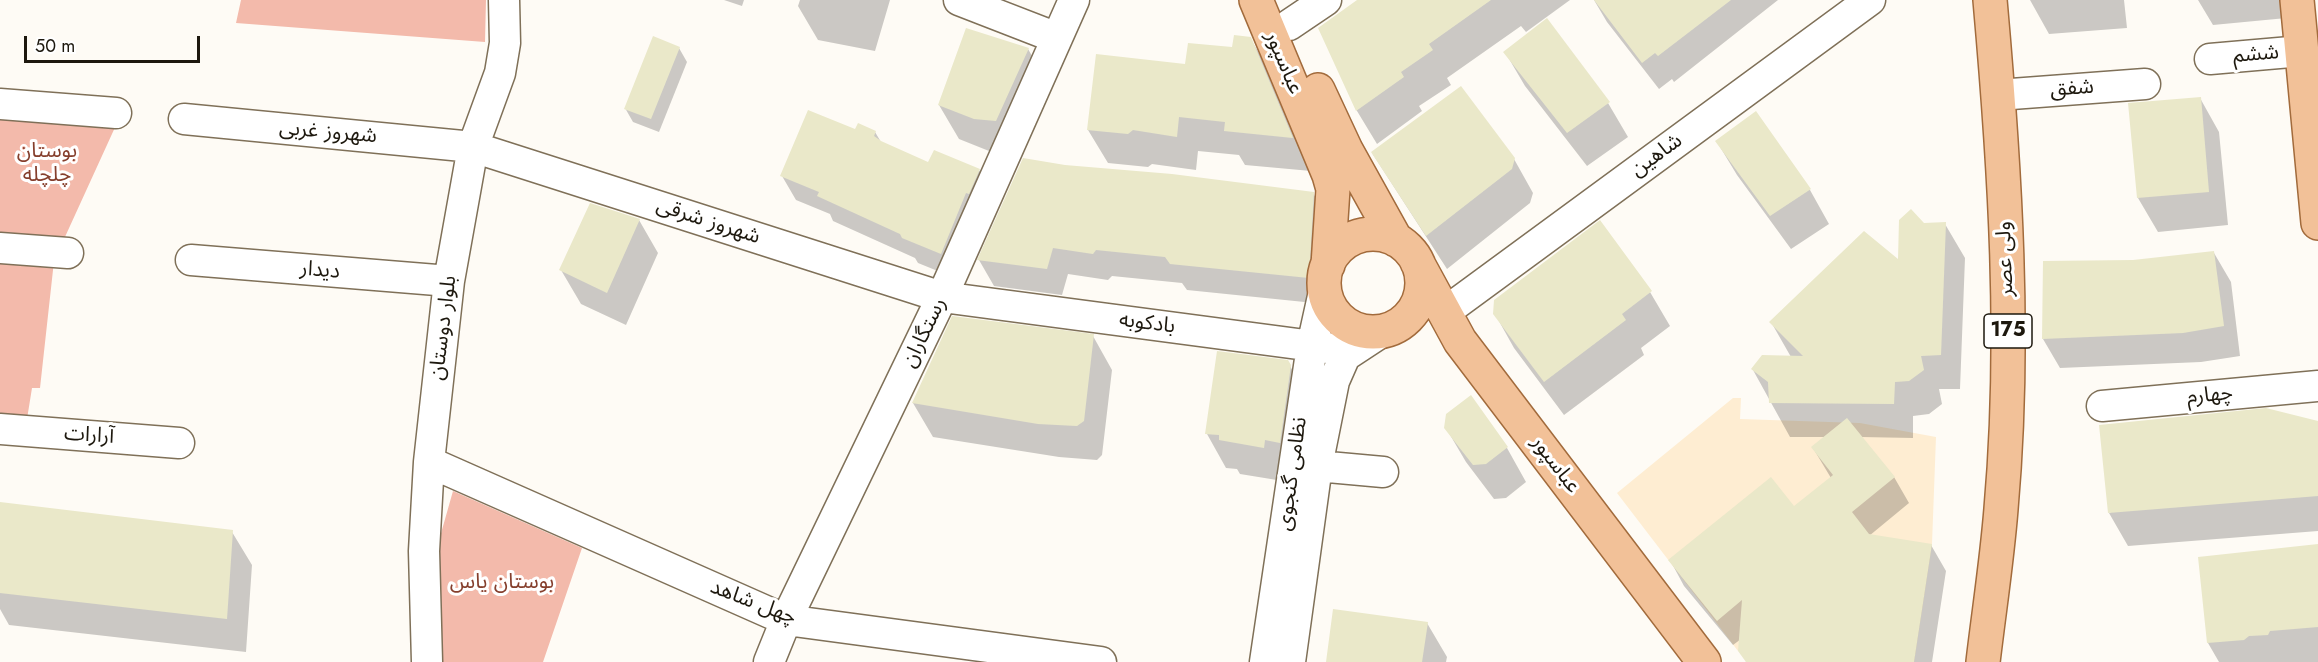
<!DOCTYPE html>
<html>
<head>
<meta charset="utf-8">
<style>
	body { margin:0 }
	#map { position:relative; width:2318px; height:662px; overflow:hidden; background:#fefbf5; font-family:Jost,sans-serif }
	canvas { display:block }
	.scale { position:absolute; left:24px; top:36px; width:176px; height:27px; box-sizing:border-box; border:3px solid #1d180e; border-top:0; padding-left:8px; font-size:18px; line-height:21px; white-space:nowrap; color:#1d180e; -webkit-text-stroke:4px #fff; paint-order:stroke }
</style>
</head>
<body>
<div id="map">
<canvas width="2318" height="662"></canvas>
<div class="scale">50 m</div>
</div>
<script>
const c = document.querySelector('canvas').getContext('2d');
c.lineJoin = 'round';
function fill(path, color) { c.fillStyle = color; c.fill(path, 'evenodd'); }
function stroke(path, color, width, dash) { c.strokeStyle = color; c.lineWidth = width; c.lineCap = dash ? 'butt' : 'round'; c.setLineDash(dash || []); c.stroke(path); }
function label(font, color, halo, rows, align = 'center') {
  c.font = font + ' Jost,"Noto Sans Arabic",sans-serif'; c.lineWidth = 6; c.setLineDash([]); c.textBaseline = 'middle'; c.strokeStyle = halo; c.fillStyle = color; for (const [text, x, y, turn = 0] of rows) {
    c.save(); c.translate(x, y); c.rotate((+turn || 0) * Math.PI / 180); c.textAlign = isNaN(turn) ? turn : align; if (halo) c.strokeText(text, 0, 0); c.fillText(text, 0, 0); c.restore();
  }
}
fill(new Path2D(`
	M1733,398H1741L1740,419L1860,423L1936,437L1932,544L1914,662L1738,651L1617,493Z`), '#feedd2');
fill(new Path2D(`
	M241,0H486L485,42L236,23Z
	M0,114L117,123L54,261L40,388H32L27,419L0,417Z
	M453,491L582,548L543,662H441L436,551Z`), '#f3baab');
fill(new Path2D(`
	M724,0H744L742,6Z
	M800,0H890L875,51L818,40L798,6Z
	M1360,0H1570L1526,32L1521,26L1447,78L1451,85L1419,106L1422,111L1377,144L1357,111L1320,29Z
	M1594,0H1778L1674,82L1672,79L1659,89L1607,22Z
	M2030,0H2124L2127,28L2049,34Z
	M2198,0H2295L2297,17L2213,25Z
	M1547,21L1608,103L1628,137L1587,166L1525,86L1505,52Z
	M1250,38L1270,72L1311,171L1245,165L1239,155L1198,151L1196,170L1152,164L1148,167L1108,163L1088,130L1187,66L1234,49Z
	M679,48L687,62L659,132L633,122L625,108Z
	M1028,49L1048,83L994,153L959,139L939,105Z
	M2200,98L2219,132L2228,225L2158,232L2138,198Z
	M1756,113L1810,190L1829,224L1791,249L1737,175L1717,142Z
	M856,131L875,132L881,142L929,164L979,170L994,195L955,278L918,263L915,258L833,221L830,214L796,200L782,176Z
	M1372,153L1514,159L1533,193L1530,203L1447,269Z
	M1065,167L1313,193L1328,220L1324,304L1187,290L1182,283L1112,276L1108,280L1068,274L1062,295L994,286L979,260Z
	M639,220L658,253L626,325L581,304L561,270Z
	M1923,224H1945L1965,258L1960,389H1939L1942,404L1929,414L1913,416V438L1861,437L1894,477L1909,503L1869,536L1931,545L1946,571L1932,662H1746L1741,639L1733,645L1684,586L1670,560L1794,508L1831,478L1813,448L1826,437H1790L1753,370L1791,357L1771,322L1900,263Z
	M2214,253L2231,282L2240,356L2201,362L2060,368L2043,339L2133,261Z
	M1650,292L1670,326L1641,348L1644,355L1564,415L1514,348L1495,314Z
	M1093,336L1112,370L1102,455L1097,460L1059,457L933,437L913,403Z
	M1290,366L1310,400L1283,481L1240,474L1237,469L1226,468L1207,434Z
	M1470,397L1507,448L1526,482L1506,498L1494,499L1466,462L1446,428Z
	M2318,422V531L2128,546L2109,513Z
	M0,504L232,532L252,565L246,652L9,625L0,609Z
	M2318,546V662H2219L2208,643L2200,558Z
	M1427,623L1447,657L1446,662H1327Z`), '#0003');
fill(new Path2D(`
	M1357,0H1491L1429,44L1433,50L1401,72L1404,77L1356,111L1318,28Z
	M1594,0H1731L1658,56L1655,53L1642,63Z
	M1547,18L1610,102L1567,133L1503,52Z
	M966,28L1029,48L996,121L974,119L938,105Z
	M1234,35L1251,37L1293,138L1224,131L1225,122L1179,117L1177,137L1133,130L1128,134L1087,130L1096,54L1185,64L1188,43L1232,47Z
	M653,36L680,47L651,119L624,109Z
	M1461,86L1515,158L1512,169L1426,236L1371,152Z
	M2201,97L2209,192L2137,198L2128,103Z
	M808,110L855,129L858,123L876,131L874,136L881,141L928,162L934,150L980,169L969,194L966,193L941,254L902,238L900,234L817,196L819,192L780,176Z
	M1756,111L1811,189L1770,216L1715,141Z
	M1023,158L1065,165L1172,174L1314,192L1309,278L1170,264L1165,257L1096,250L1093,254L1053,248L1047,269L977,260Z
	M590,203L640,219L607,293L559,270Z
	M1911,209L1924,223L1946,222L1941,355L1921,356L1924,370L1909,381L1895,382L1894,404L1769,403L1768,382L1751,369L1762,355L1803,356L1769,322L1864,231L1898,259L1899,220Z
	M1600,220L1652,291L1622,314L1626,320L1544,382L1493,314L1494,300Z
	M2214,251L2224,326L2183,333L2042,339L2043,261L2133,260Z
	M952,316L1094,334L1084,421L1077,426L1038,424L912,403Z
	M1217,351L1288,360L1291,365L1280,443L1265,440L1264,448L1219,440V435L1205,434Z
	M1471,395L1508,447L1486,464L1473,465L1444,428L1446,414Z
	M2266,408L2318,421V496L2108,513L2099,425Z
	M1847,418L1895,477L1852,512L1869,534L1932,544L1914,662H1746L1738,651L1742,600L1717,621L1668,560L1771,477L1794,506L1833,475L1811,447Z
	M0,502L233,530L227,619L0,593Z
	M2318,544V627L2270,631L2268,635L2249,636L2244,640L2207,643L2198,557Z
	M1333,609L1428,622L1422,662H1326Z`), '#eae8c9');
const minor = new Path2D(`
	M959,0L1057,38
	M1289,25L1326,0
	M2210,59L2302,51
	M1998,95L2145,84
	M0,104L116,113
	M184,119L473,147L942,297L1351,351
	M0,248L68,253
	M191,260L449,281
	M1445,312L1870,0
	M2102,406L2318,386
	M0,429L179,443
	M429,462L786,620L1101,662
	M1317,466L1383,472
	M427,662L424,551L429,462L449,281L473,147L500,73L505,43L504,0
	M769,662L786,620L942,297L1074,0
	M1265,662L1312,346L1325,287
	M1290,662L1317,466L1334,381L1345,356L1383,331`);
const major = new Path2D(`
	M1256,0L1329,175L1333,189L1328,265
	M2297,0L2318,223
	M1318,90L1346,150L1396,240
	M1324 283a49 49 0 1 1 98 0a49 49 0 1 1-98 0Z
	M1417,262L1460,341L1704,662
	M1983,662C1989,611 1997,560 2001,509C2016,340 2005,168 1990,0`);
stroke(minor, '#7f7058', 33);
stroke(major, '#a26b3c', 36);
stroke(minor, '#fff', 30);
stroke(major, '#f2c198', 33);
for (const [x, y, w] of [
	[2008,331,48]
]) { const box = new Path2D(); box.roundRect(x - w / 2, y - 17, w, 34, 4.5); c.fillStyle = '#fff'; c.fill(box); stroke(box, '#1d180e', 1.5); }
label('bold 20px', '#1d180e', null, [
	["175",2008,331]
]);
label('21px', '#1d180e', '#fff', [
	["ششم",2256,55,-5],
	["عباسپور",1283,63,67],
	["شفق",2072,89,-4],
	["شهروز غربی",328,133,5],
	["شاهین",1657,156,-36],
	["شهروز شرقی",708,222,18],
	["ولی عصر",2006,259,-92],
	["دیدار",320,271,5],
	["بادکوبه",1147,324,7],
	["بلوار دوستان",444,328,-83],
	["رستگاران",925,333,-64],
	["چهارم",2210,396,-5],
	["آرارات",89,436,4],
	["عباسپور",1555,465,53],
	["نظامی گنجوی",1293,474,-82],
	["چهل شاهد",753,603,21]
]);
label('21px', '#853f2d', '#fff', [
	["بوستان",47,152],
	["چلچله",47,176],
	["بوستان یاس",502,583]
]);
</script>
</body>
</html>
